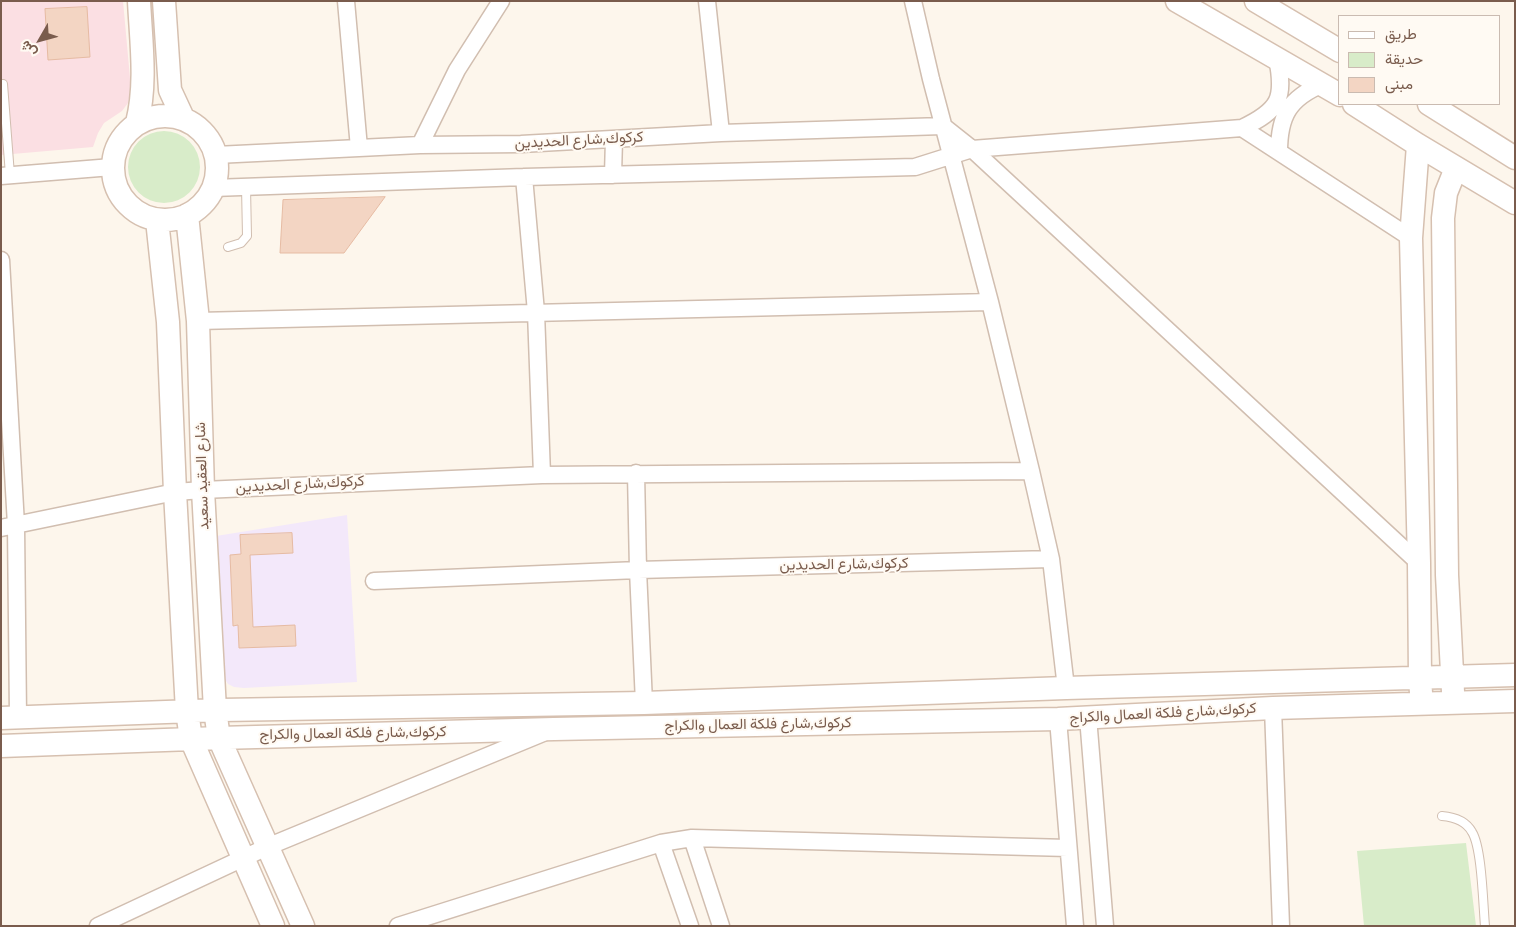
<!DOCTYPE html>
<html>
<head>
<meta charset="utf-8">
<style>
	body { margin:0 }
	#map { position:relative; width:1516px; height:927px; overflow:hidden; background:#fdf6ec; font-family:"Titillium Web",Vazirmatn,sans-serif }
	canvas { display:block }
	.frame { position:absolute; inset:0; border:2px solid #7a5c4d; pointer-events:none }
	.legend { position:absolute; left:1338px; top:15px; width:162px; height:90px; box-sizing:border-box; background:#fffaf3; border:1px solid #cabbb1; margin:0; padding:6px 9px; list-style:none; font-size:15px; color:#7a5c4d }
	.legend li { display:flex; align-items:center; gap:10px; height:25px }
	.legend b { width:25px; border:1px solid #cabbb1 }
	.north { position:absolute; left:15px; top:15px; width:50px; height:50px; -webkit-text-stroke:4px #fffaf3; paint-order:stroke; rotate:232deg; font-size:14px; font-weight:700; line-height:20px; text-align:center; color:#7a5c4d }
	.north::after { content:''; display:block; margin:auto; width:18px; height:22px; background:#7a5c4d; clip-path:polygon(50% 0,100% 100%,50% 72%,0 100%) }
</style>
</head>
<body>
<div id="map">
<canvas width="1516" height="927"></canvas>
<div class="frame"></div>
<ul class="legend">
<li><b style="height:6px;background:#fff"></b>طريق</li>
<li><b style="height:14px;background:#d8ecc9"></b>حديقة</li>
<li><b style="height:14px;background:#f3d5c3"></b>مبنى</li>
</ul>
<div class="north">ش</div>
</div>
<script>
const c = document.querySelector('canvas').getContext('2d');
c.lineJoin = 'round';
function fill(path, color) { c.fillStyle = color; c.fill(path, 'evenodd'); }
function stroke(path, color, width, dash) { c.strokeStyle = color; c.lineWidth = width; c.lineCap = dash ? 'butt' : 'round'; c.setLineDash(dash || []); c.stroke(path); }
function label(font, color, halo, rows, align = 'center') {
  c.font = font + ' "Titillium Web",Vazirmatn,sans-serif'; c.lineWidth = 4; c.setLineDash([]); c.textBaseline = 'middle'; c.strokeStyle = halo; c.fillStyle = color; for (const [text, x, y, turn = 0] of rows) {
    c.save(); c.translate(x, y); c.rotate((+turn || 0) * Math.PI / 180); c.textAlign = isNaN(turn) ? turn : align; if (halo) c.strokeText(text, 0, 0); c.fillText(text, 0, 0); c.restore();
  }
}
fill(new Path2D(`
	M347,515L357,682L244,688L234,687L228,684L224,678L216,536Z`), '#f3e8fa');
fill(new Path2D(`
	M1,1H123L131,89L128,103L122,111L104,123L98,133L93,147L1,155Z`), '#fbdfe3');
fill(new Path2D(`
	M128 167a36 36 0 1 1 72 0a36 36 0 1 1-72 0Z
	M1466,843L1476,926H1364L1357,851Z`), '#d8ecc9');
const building = new Path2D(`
	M87,7L90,57L48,60L45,9Z
	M385,197L344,253H280L283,200Z
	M292,533L293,553L250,555L253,627L295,625L296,646L239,648L238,625L233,626L230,555L241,554L240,535Z`);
fill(building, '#f3d5c3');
stroke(building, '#e6bba3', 1);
const lane = new Path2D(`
	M3,84L10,175
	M228,247L241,243L247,236L246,187
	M1442,816C1454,817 1466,821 1472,832C1482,848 1483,904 1485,926`);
const street = new Path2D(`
	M346,1L359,148
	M707,1L721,133
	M913,1L931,79L990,302L1031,471L1051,559L1066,688
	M1242,128C1280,110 1285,98 1277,58
	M420,145L457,70L501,1
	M1279,152C1279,116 1289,98 1323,84
	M216,155L420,145L521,144L721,133L943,126L972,149L1419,563
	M613,175L614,139
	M1,176L112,167
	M524,177L536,312L542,475
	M213,188L524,177L915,167L972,149L1242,128L1411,238
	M1,260L16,525L18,717
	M198,321L990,302
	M636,473L638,570L644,703
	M1,528L175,492L203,490L542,475L1031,471
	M374,581L638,570L1051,559
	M1273,708L1281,926
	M1088,717L1105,926
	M1058,719L1075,926
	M692,838L721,926
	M661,843L690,926
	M98,926L267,847L543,733
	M398,926L661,843L692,838L1068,848`);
const secondary = new Path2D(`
	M164,1L170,90L183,118
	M1177,1L1340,95
	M1256,1L1340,51
	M1354,104L1418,145L1515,203
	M1429,104L1515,158
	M113 168a52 52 0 1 1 104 0a52 52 0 1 1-104 0Z
	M137,123C147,83 141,42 139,1
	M1418,145L1411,238L1419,563L1420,679L1421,693
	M187,215L198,321L203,490L215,710L219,738L303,926
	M157,220L168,322L175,492L187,711L191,739L273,926
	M1453,692L1447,575L1443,218L1446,193L1456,168
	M1,718L221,710L644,703L1066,688L1515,675
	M1,746L219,738L554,729L1058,719L1273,708L1515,701`);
stroke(lane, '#d1beb0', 10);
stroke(street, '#d1beb0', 19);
stroke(secondary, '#d6c0b0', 25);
stroke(lane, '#fff', 8);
stroke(street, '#fff', 16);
stroke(secondary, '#fff', 22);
label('15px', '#7a5c4d', '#fffaf3', [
	["كركوك,شارع الحديدين",579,141,-3],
	["شارع العقيد سعيد",203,476,-92],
	["كركوك,شارع الحديدين",300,485,-3],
	["كركوك,شارع الحديدين",844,565,-1],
	["كركوك,شارع فلكة العمال والكراج",1163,714,-3],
	["كركوك,شارع فلكة العمال والكراج",758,725,-1],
	["كركوك,شارع فلكة العمال والكراج",353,734,-1]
]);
</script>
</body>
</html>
